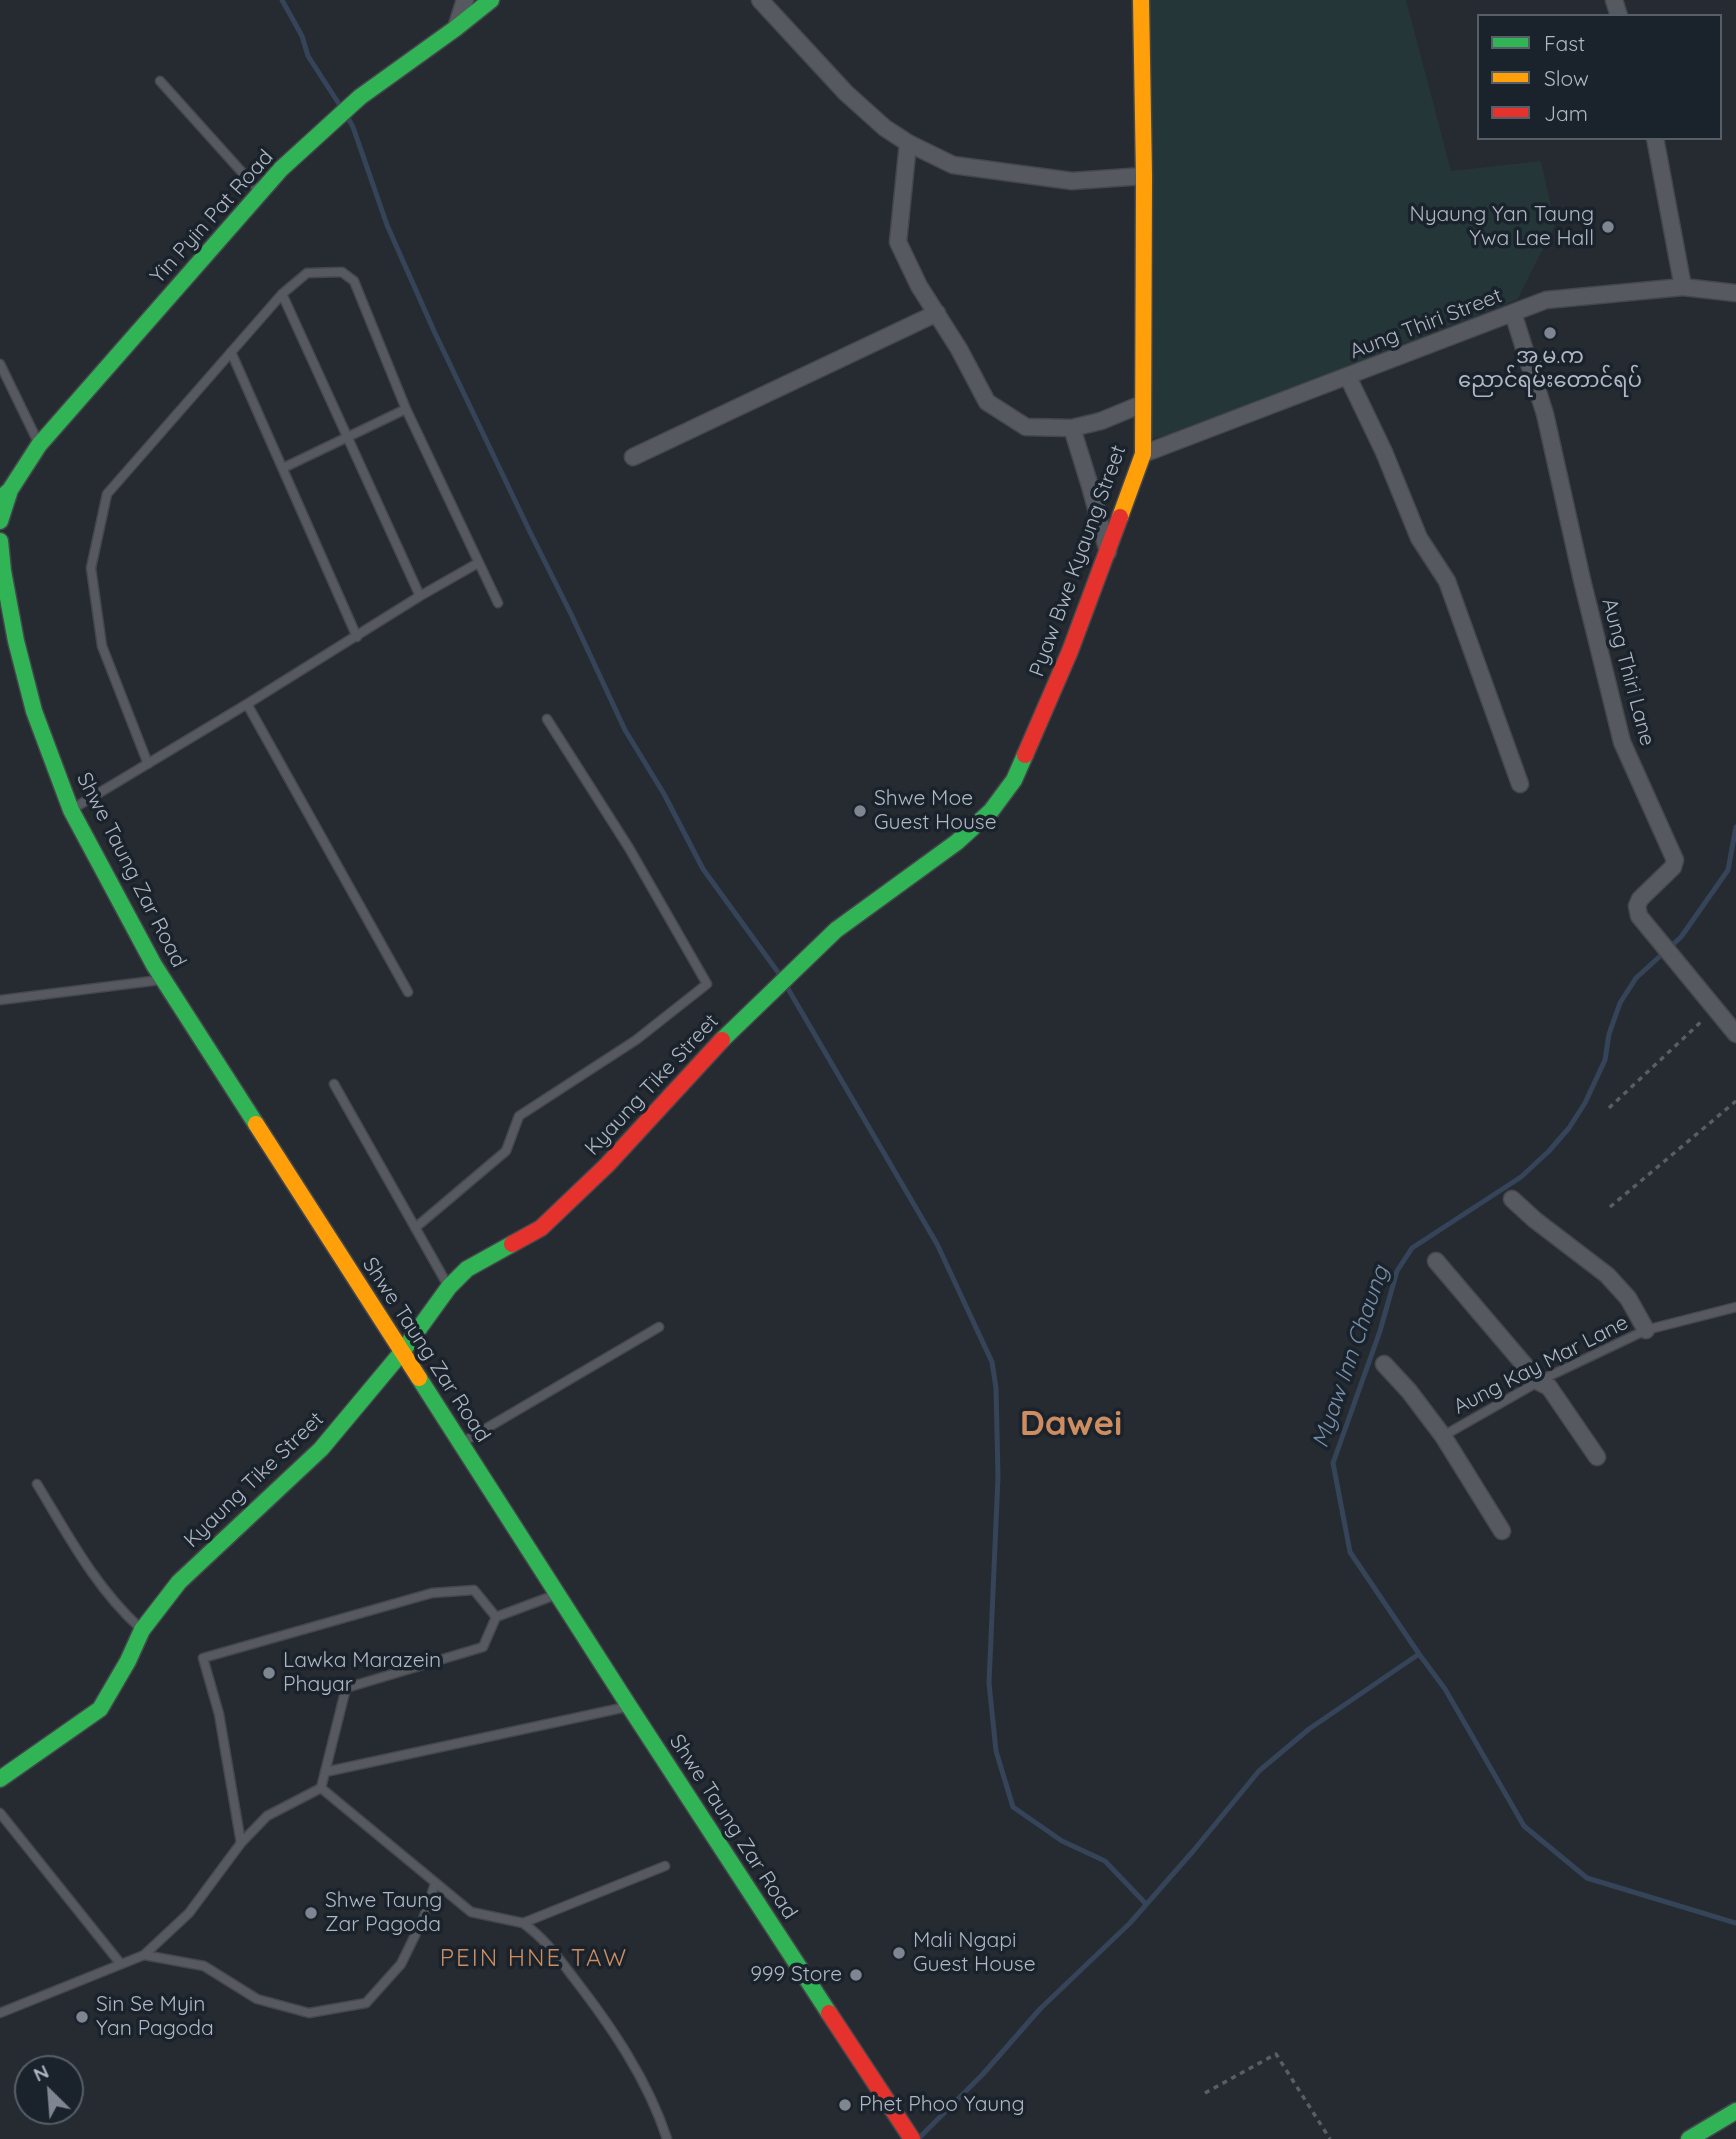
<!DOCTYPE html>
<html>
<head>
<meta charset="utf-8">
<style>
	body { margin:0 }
	#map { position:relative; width:1736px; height:2139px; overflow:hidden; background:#262b31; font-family:Quicksand,sans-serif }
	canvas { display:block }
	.legend { position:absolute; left:1477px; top:14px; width:245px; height:126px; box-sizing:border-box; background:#1a222b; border:2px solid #565e68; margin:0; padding:9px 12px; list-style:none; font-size:21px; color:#afb7c4 }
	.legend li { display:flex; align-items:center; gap:14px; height:35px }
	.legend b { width:35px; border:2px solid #565e68 }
	.north { position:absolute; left:14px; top:2055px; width:70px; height:70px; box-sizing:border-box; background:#1a222b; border:2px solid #565e68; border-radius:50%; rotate:335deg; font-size:19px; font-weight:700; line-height:28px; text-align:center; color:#afb7c4 }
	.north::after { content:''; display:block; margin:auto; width:24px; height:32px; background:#7f8691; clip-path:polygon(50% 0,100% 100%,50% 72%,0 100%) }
</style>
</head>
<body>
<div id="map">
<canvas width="1736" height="2139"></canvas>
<ul class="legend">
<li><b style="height:9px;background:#30b455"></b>Fast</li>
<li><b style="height:9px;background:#ff9f0a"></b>Slow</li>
<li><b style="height:9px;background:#e5322d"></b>Jam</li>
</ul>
<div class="north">N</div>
</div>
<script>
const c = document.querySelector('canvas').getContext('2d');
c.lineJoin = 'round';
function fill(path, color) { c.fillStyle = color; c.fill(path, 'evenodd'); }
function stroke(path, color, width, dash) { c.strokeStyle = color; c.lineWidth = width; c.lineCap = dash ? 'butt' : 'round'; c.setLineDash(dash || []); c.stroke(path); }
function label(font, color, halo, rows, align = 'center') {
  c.font = font + ' Quicksand,"Noto Sans Myanmar",sans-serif'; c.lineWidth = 7; c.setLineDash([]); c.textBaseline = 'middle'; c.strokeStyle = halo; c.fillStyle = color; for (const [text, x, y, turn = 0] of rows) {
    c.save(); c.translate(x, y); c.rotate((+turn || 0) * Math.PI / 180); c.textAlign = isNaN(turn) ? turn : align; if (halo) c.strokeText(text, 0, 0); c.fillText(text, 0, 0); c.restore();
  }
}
fill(new Path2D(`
	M1147,0H1406L1451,171L1541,161L1555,225L1517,300L1175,433L1151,439Z`), '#243637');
stroke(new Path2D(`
	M282,0L302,36L308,56L341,107
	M348,118L353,127L387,225L434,331L530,532L571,614L625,730L664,794L703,869L780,975
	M1736,827L1728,870L1681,937L1636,978L1620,1003L1609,1034L1605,1060L1585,1103L1569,1128L1549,1151L1521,1177L1412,1248L1397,1271L1380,1331L1333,1463L1350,1552L1419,1654L1445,1689L1524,1826L1587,1878L1736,1923
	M787,987L937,1244L992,1362L996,1388L998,1477L989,1683L996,1751L1013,1807L1062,1841L1105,1861L1146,1904
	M918,2139L983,2074L1040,2009L1130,1923L1194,1850L1259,1771L1309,1729L1419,1654`), '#354459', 5);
const lane = new Path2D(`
	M160,81L258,190
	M282,294L420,596
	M231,352L357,637
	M0,364L38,442
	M283,468L406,409
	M247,704L408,992
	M148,764L102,646L91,568L107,494L282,294L307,273L342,272L354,281L406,409L498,603
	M74,808L247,704L420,596L478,563
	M0,1000L160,980
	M334,1084L447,1284
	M415,1228L506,1151L519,1116L636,1040L707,984L629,848L547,719
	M1443,1436L1543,1379L1646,1330L1736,1307
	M463,1442L659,1327
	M37,1484C68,1535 95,1587 140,1628
	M325,1772L626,1707
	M321,1788L471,1912L523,1923L665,1866
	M0,1813L120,1963
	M241,1843L219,1714L203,1658L432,1593L474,1590L496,1617
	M523,1923C545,1939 557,1956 573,1977C611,2026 648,2080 667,2139
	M144,1955L204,1966L257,1999L309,2013L366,2003L401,1964L423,1919L435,1884
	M0,2013L144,1955L189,1913L241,1843L267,1816L321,1788L346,1688L483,1647L496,1617L555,1595`);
const street = new Path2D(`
	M760,0L846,93L885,128L908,143L953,165L1072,181L1144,176
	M1614,0L1619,16
	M456,28L465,0
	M1655,138L1683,287
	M908,143L898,242L919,286L959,349L987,402L1026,427L1072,428L1090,486L1108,552
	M1513,313L1545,414L1582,580L1622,742L1675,860L1673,867L1640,899L1637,906L1639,916L1736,1034
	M1348,377L1384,452L1419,538L1447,581L1520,784
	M1072,428L1101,421L1142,404
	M1143,454L1546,300L1683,287L1736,293
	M633,457L937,313
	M1512,1199L1535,1220L1607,1275L1628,1298L1646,1330
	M1436,1261L1539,1382L1549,1387L1597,1457
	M1384,1364L1409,1391L1443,1436L1502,1531`);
const fast = new Path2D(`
	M0,499L10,490L39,445L281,169L360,97L456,28L491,0
	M0,521L10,490
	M0,541L3,571L16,641L34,711L71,810L154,965L256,1124
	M722,1040L836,930L957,842L991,811L1014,780L1025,755
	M419,1378L629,1706L829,2013
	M0,1779L100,1709L128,1661L142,1630L179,1582L321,1449L402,1352L449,1287L467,1269L512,1244
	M1689,2139L1736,2111`);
const slow = new Path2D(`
	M1120,517L1143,454L1144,176L1141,0
	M256,1124L419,1378`);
const jam = new Path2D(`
	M1025,755L1070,651L1120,517
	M512,1244L541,1228L607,1165L722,1040
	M829,2013L912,2139`);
stroke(lane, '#44474c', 11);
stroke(street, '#44474c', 19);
stroke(fast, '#44474c', 19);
stroke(slow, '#44474c', 19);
stroke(jam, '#44474c', 19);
stroke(new Path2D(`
	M1609,1108L1703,1020
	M1610,1207L1736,1101
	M1205,2093L1276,2054L1330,2139`), '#595e64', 3.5, [5, 5]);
stroke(lane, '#565a60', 8);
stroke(street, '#565a60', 16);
stroke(fast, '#30b455', 16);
stroke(slow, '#ff9f0a', 16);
stroke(jam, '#e5322d', 16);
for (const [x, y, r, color] of [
	[1608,227,7,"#7f8691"],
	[1550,333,7,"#7f8691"],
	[860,811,7,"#7f8691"],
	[269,1673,7,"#7f8691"],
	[311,1913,7,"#7f8691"],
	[899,1953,7,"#7f8691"],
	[856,1975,7,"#7f8691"],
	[82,2017,7,"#7f8691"],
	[845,2105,7,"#7f8691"]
]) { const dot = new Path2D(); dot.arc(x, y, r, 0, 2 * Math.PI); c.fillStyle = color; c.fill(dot); stroke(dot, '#1a222b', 2.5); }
label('21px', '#afb7c4', '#1a222b', [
	["Nyaung Yan Taung",1594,215,"right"],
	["Ywa Lae Hall",1594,239,"right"],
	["အ.မ.က",1550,357,"center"],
	["ညောင်ရမ်းတောင်ရပ်",1550,381,"center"],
	["Shwe Moe",874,799],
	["Guest House",874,823],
	["Lawka Marazein",283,1661],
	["Phayar",283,1685],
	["Shwe Taung",325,1901],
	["Zar Pagoda",325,1925],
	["Mali Ngapi",913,1941],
	["Guest House",913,1965],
	["999 Store",842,1975,"right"],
	["Sin Se Myin",96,2005],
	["Yan Pagoda",96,2029],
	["Phet Phoo Yaung",859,2105]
], 'left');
label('21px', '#afb7c4', '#1a222b', [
	["Yin Pyin Pat Road",212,217,-48],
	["Aung Thiri Street",1426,324,-21],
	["Pyaw Bwe Kyaung Street",1078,561,-70],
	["Aung Thiri Lane",1628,672,75],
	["Shwe Taung Zar Road",131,870,63],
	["Kyaung Tike Street",652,1085,-47],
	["Shwe Taung Zar Road",426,1350,57],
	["Aung Kay Mar Lane",1541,1365,-27],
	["Kyaung Tike Street",254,1480,-44],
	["Shwe Taung Zar Road",733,1827,57]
]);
label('italic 23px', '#788faa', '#1a222b', [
	["Myaw Inn Chaung",1351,1357,-71]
]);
c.letterSpacing = '2px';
label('24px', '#cd8d60', '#1a222b', [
	["PEIN HNE TAW",534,1959]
]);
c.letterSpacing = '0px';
label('bold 35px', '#cd8d60', '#1a222b', [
	["Dawei",1071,1424]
]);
</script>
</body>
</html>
